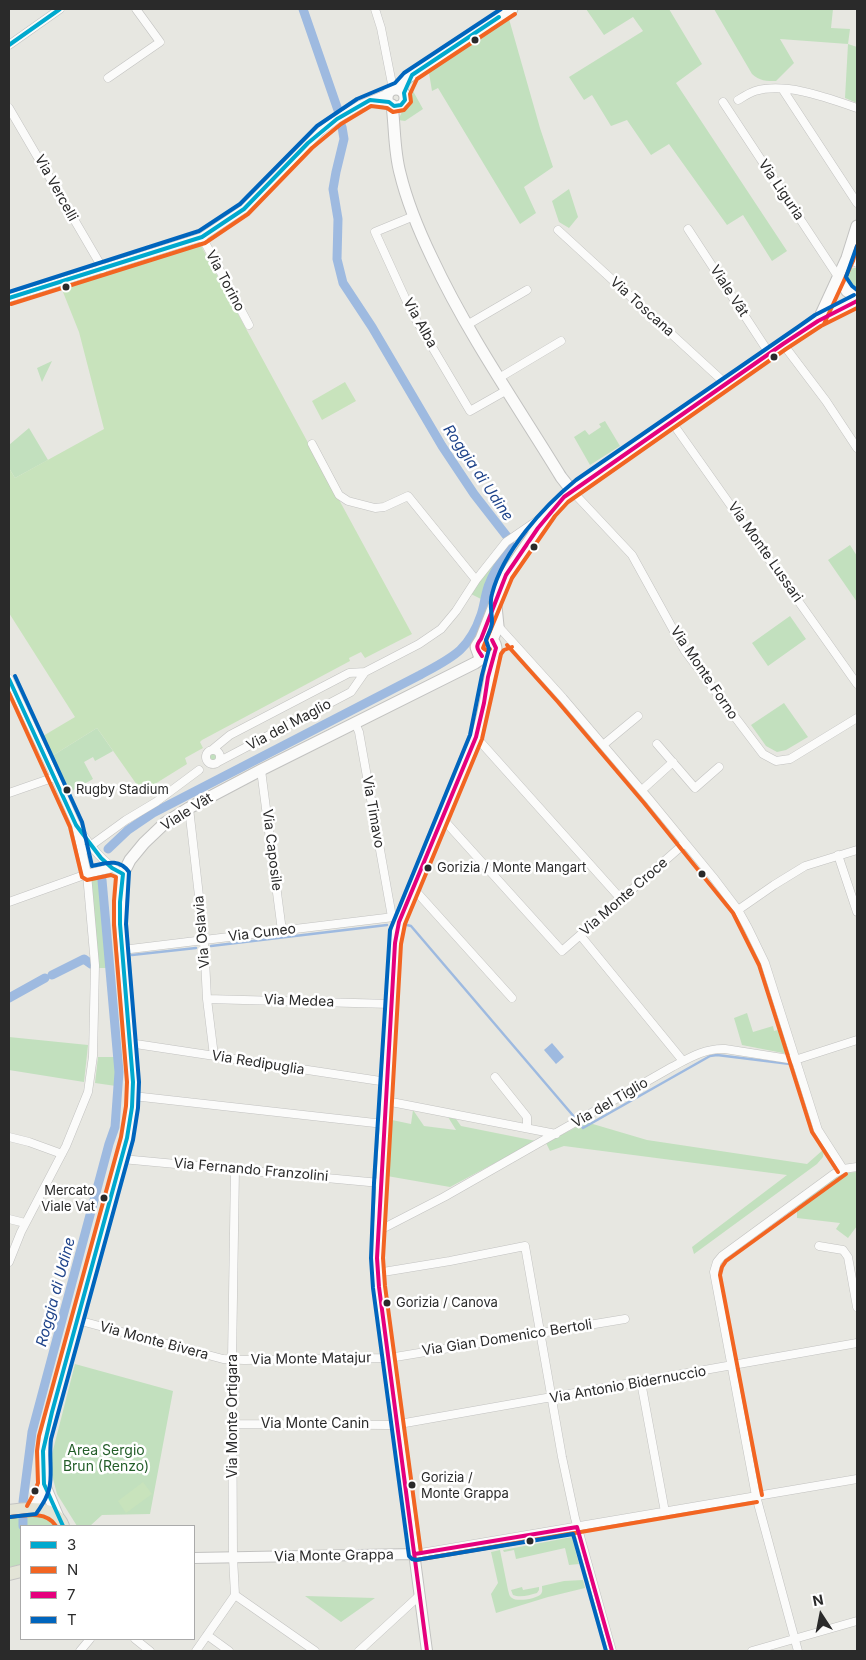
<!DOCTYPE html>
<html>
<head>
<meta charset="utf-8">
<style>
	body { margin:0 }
	#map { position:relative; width:866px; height:1660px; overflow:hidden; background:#e7e7e1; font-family:Inter,sans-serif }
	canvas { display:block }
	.frame { position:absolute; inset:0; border:10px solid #2a2a2a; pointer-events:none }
	.legend { position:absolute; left:20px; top:1525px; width:175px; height:115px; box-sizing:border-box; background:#fff; border:1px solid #aaa; margin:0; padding:6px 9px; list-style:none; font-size:15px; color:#2a2a2a }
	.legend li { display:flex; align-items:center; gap:10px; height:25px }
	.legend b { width:25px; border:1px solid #aaa }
	.north { position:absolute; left:796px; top:1590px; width:50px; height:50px; -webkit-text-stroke:4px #fff; paint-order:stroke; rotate:349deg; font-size:14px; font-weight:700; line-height:20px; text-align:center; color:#2a2a2a }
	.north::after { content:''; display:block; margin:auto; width:18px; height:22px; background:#2a2a2a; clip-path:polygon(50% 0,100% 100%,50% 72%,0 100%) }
</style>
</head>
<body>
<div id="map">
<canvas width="866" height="1660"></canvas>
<div class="frame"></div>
<ul class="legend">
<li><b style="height:6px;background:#00a9ce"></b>3</li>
<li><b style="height:6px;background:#f26522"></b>N</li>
<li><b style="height:6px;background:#e5007d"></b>7</li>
<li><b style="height:6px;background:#0065bd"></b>T</li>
</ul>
<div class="north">N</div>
</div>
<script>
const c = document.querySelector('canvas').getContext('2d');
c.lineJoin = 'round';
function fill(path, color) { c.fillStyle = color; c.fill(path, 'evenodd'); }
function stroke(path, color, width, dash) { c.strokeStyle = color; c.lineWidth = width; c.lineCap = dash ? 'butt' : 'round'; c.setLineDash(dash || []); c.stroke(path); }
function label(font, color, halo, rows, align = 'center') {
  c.font = font + ' Inter,sans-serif'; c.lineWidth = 5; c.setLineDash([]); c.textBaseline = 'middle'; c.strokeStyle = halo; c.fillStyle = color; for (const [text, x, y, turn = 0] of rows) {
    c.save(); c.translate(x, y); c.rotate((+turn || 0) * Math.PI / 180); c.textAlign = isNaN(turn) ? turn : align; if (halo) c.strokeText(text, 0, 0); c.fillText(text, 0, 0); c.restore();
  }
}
fill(new Path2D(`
	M586,9H669L702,64L676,83L787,251L772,261L743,215L727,225L669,144L651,155L627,120L611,126L592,95L584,100L569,77L643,31L633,17L604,35Z
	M714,9H833L831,28L850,29L848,44L857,47V103L845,98L848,44L780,39L794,63L776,81C767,81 759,81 752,74Z
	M509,19L540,128L553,167L524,187L536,213L520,224L438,88L432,91L429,73L434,67Z
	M413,91L423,109L405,121L398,120L402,112L409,107Z
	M569,189L578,217L569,228L559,222L552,201Z
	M854,268H857V287L849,285L844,277L848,269Z
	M52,361L42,382L37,368Z
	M605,421L620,446L590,465L574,437L585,430L589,435L601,427L599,424Z
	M29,428L48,460L15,478L9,468V445Z
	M508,545L493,567L483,600L471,594L490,566Z
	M850,545L857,556V602L828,560Z
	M790,616L806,639L768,666L752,643Z
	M784,703L808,737L786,750L777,752L766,746L751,725Z
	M97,728L113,751L95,761L93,757L84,762L93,779L68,793L52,756Z
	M206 756a7 7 0 1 1 14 0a7 7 0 1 1-14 0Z
	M99,878L106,968H99L91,879Z
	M747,1013L753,1032L773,1026L774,1031L782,1029L788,1054L742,1045L734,1018Z
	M9,1037L88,1045L84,1082L9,1070Z
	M98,1057H115L116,1086L95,1083Z
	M413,1110L424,1126L456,1130L448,1117L456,1119L461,1126L536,1141L450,1187L387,1176L392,1120L411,1124Z
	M586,1122L647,1140L807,1164L824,1149L823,1157L817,1164L694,1254L692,1247L787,1175L564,1146L550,1151L546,1143Z
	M857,1172V1226L848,1238L836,1229L840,1223L797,1218V1206L832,1179L843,1173Z
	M75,1364L173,1391L150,1514L102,1515L90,1526H77L57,1494L52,1475L51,1463L52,1454Z
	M39,1515L49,1518L55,1526H21V1565L9,1567V1518Z
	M572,1537L579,1564L569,1565L565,1548L516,1559L514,1550L504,1552L503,1550Z
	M500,1550L508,1590C509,1593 509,1596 512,1598C516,1602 537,1599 541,1594C543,1591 542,1590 542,1586L564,1581L583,1580L585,1588L548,1597L496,1613L491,1594L498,1583L491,1552Z
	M522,1587L523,1590L539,1587V1590L537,1593C530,1595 520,1598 513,1595L511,1590Z
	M305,1596L375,1598L341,1622Z`), '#c2e0be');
fill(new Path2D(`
	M200,244L412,634L365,658L361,652L349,658L350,661L202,740L200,742L203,748L185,758L187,764L142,792L97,728L52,756L43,736L75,717L9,613V468L15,478L104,429L79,332L61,287Z
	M345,382L356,401L322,420L312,401Z
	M143,1482L152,1494L126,1513L118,1501Z`), '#c8e3bc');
fill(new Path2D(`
	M552,1043L564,1057L556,1064L544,1050Z`), '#9ebae0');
stroke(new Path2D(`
	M407,925L411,926L576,1119
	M211,946L387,925
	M132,955L196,948
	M109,962L112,961
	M581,1125L583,1128L710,1056L717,1055L790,1064`), '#9ebae0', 2.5);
stroke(new Path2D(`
	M303,9L339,113
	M108,849L128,830L153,813L420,675C451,658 469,651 481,615C485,604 485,592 490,582C495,568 505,558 510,545L509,539L474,494L442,446L372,327L343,283L337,259L338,219L333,189L336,172L344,139L342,127
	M52,975L84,959L91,964
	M9,998L45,978
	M23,1502L32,1432L109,1144L115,1127L119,1072L102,880
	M23,1518V1526`), '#9ebae0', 9);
const minor = new Path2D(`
	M375,9L381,28L393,89
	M9,45L60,9
	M108,78L160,42L136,9
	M783,90L857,203
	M738,100C743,97 749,93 755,91C786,82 828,98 857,108
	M372,101L389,102
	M723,102L839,278
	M9,108L103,269
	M414,216L375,232L412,313L470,411L507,390
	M688,229L769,353
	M558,230L726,384
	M202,237L249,325
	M847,258L857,263
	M9,298L202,237L244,209L321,131L337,119L360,105L389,93
	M467,325L527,290
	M783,344L826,401L857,448
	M499,378L561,341
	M671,421L857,684
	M312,444L339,495L348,501L375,508L384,507L408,496L476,580
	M572,491L632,555L685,651L763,754L776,761L790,759L857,718
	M498,626L563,698L649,799L713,877L738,910L748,928L765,963L818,1130L843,1169
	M9,679L55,777L76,825L87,874L95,965L93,1056L88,1092L66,1146L21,1232L9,1262
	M355,723L359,732L392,917
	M476,737L621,899
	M657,744L695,788L719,767
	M603,745L638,716
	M213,749L230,735L349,673L365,672L419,644L441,629L456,611L476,580L506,542L544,516
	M206 757a7 7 0 1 1 14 0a7 7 0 1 1-14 0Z
	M218,762L351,692L365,672
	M261,770L282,931
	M642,790L673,762
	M9,793L55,777
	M189,808L204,940L207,999L214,1056
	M442,818L562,951L685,843
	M79,829C91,847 104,864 123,874
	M82,852L126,820L156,802L199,770
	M838,855L857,912
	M413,888L512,998
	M9,902L87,874L112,868
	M738,910L774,885L805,866L857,850
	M580,935L683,1061
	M122,950L402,916
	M207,999L391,1004
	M129,1043L387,1082
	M495,1077L527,1117V1128
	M133,1096L384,1124
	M386,1101L556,1134
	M9,1137L29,1142L62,1154
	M122,1159L380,1183
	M9,1219L25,1223
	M378,1231L444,1197L672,1067C689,1058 705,1048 725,1049L795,1060L857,1040
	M819,1246L843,1250L848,1257L857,1307
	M377,1273L450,1261L525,1246L562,1457L575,1518L612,1651
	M77,1320L223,1359L244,1360L389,1358L625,1319
	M641,1382L665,1512
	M233,1424L390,1425L405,1423L857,1343
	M415,1554L857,1479
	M235,1595L315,1651
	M207,1635L229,1651
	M135,1639L150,1651
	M80,1651L90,1639
	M196,1651L235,1595L233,1557L232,1360L235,1168
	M359,1651L420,1595
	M752,1651L857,1621
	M798,1651L756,1496L714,1272L717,1262L722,1256L834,1174L843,1169L857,1167`);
const tertiary = new Path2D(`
	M194,1558L415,1554
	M427,1651L379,1287L377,1258L395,943L399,922L476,737C485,710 488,682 494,654`);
const secondary = new Path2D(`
	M398,89L407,78L512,9
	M387 98a9 9 0 1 1 18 0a9 9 0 1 1-18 0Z
	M392,105C395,128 394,151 400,173C407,202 419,231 432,258C468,335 517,405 561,477L572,491
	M839,278L847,291L857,297
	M818,321L847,258L857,226
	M481,639C489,636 495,640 496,648L491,656L486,657L479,655L476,647L481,639L506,575L538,528L564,497L671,421L783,344L818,321L857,301
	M492,640L498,626L496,606
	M32,1509L39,1498L44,1484
	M58,1517L44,1484L43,1451L45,1438L127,1138L132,1107L133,1082L120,902L123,874L130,860L144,843L165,823L189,808L261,770L475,663L484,657`);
const primary = new Path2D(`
	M9,1511C28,1508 55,1505 63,1526
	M9,1574L21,1571`);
stroke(minor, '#c2c2c0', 9);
stroke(tertiary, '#c2c2c0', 12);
stroke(secondary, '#c2c2c0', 13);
stroke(primary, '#c4c4c2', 14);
stroke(minor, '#fbfbfa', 8);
stroke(tertiary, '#fbfbfa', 10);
stroke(secondary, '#fbfbfa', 11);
stroke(primary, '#e3e4d6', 12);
stroke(new Path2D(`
	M9,45L60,9
	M9,298L202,237L244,209L308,143L337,119L370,100L389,102L394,106L401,105L405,100L404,93L412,75L499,17
	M9,679L76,825L101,858L112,868L123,874
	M63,1526L44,1484L43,1451L52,1412L127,1138L132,1107L133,1082L120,924V902L123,874`), '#00a9ce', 4);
stroke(new Path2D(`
	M11,304L205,243L248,214L312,148L341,124L371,106L387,108L393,112L404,110L411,102L410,94L417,79L515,14
	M824,324L853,261L857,246
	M507,645L558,702L644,803L733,913L759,965L812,1132L838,1172
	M490,649L486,650L483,648L512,578L555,516L568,502L786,349L821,326L857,308
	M9,693L70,827L82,877L87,880L111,875L116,877L114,901V925L127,1082L126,1106L121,1137L39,1436L37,1451L38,1483L33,1495L27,1506
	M762,1495L720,1275L722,1267L726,1261L846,1174
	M11,1517C26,1515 47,1511 56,1526
	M421,1553L385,1286L383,1258L401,944L405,924L482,739L501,654L504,650L512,647
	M416,1560L757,1502`), '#f26522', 4);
stroke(new Path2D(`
	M482,656C477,649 475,646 481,639L506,575L538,528L564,497L783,344L818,321L857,301
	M577,1527L612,1651
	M415,1554L577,1527
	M427,1651L379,1287L377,1258L395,943L399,922L476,737L484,703L488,677L496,648L492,640`), '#e5007d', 4);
stroke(new Path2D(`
	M857,246L846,277L852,286L857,290
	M9,292L199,231L240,204L317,126L357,99L395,83L404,73L501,9
	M10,1517L36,1514C42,1505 49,1495 50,1484C52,1470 49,1454 51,1439L133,1140L138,1108L139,1082L126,924L129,872C119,858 106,863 92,866L82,822L15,676
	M606,1651L573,1534L416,1560L412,1559L409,1556L373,1288L371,1258L374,1183L390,930L470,735L482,675L489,649L486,640C488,634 492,628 492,622C492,612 489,604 492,594C503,551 543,507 576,480L798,327L815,315L854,295`), '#0065bd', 4);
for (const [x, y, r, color] of [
	[475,40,4.5,"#2a2a2a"],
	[66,287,4.5,"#2a2a2a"],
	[774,357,4.5,"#2a2a2a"],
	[534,547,4.5,"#2a2a2a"],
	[67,790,4.5,"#2a2a2a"],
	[428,868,4.5,"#2a2a2a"],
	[702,874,4.5,"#2a2a2a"],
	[104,1198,4.5,"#2a2a2a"],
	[387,1303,4.5,"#2a2a2a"],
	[412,1485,4.5,"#2a2a2a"],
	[35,1491,4.5,"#2a2a2a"],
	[530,1541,4.5,"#2a2a2a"]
]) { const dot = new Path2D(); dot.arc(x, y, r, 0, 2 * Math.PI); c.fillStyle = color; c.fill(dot); stroke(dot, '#fff', 2); }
label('13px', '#2a2a2a', '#fff', [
	["Rugby Stadium",76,790],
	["Gorizia / Monte Mangart",437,868],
	["Mercato",95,1191,"right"],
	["Viale Vat",95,1207,"right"],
	["Gorizia / Canova",396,1303],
	["Gorizia /",421,1478],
	["Monte Grappa",421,1494]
], 'left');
label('14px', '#2a2a2a', '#fff', [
	["Via Vercelli",56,188,61],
	["Via Liguria",781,190,56],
	["Via Torino",225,281,62],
	["Viale Vât",729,291,57],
	["Via Toscana",642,307,42],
	["Via Alba",420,323,61],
	["Via Monte Lussari",765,552,55],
	["Via Monte Forno",704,673,56],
	["Via del Maglio",289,725,-28],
	["Viale Vât",187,812,-32],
	["Via Timavo",373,812,80],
	["Via Caposile",272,850,83],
	["Via Monte Croce",624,897,-41],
	["Via Oslavia",202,932,-95],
	["Via Cuneo",262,933,-7],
	["Via Medea",299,1001,2],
	["Via Redipuglia",258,1063,9],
	["Via del Tiglio",610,1103,-30],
	["Via Fernando Franzolini",251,1170,5],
	["Via Gian Domenico Bertoli",507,1338,-9],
	["Via Monte Bivera",154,1341,15],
	["Via Monte Matajur",311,1359,-1],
	["Via Antonio Bidernuccio",628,1385,-10],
	["Via Monte Ortigara",233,1416,-90],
	["Via Monte Canin",315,1424],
	["Via Monte Grappa",334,1556,-1]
]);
label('14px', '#235e29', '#fff', [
	["Area Sergio",106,1451],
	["Brun (Renzo)",106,1467]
]);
label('italic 15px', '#1e438a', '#fff', [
	["Roggia di Udine",478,473,56],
	["Roggia di Udine",56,1292,-75]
]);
</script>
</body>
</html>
